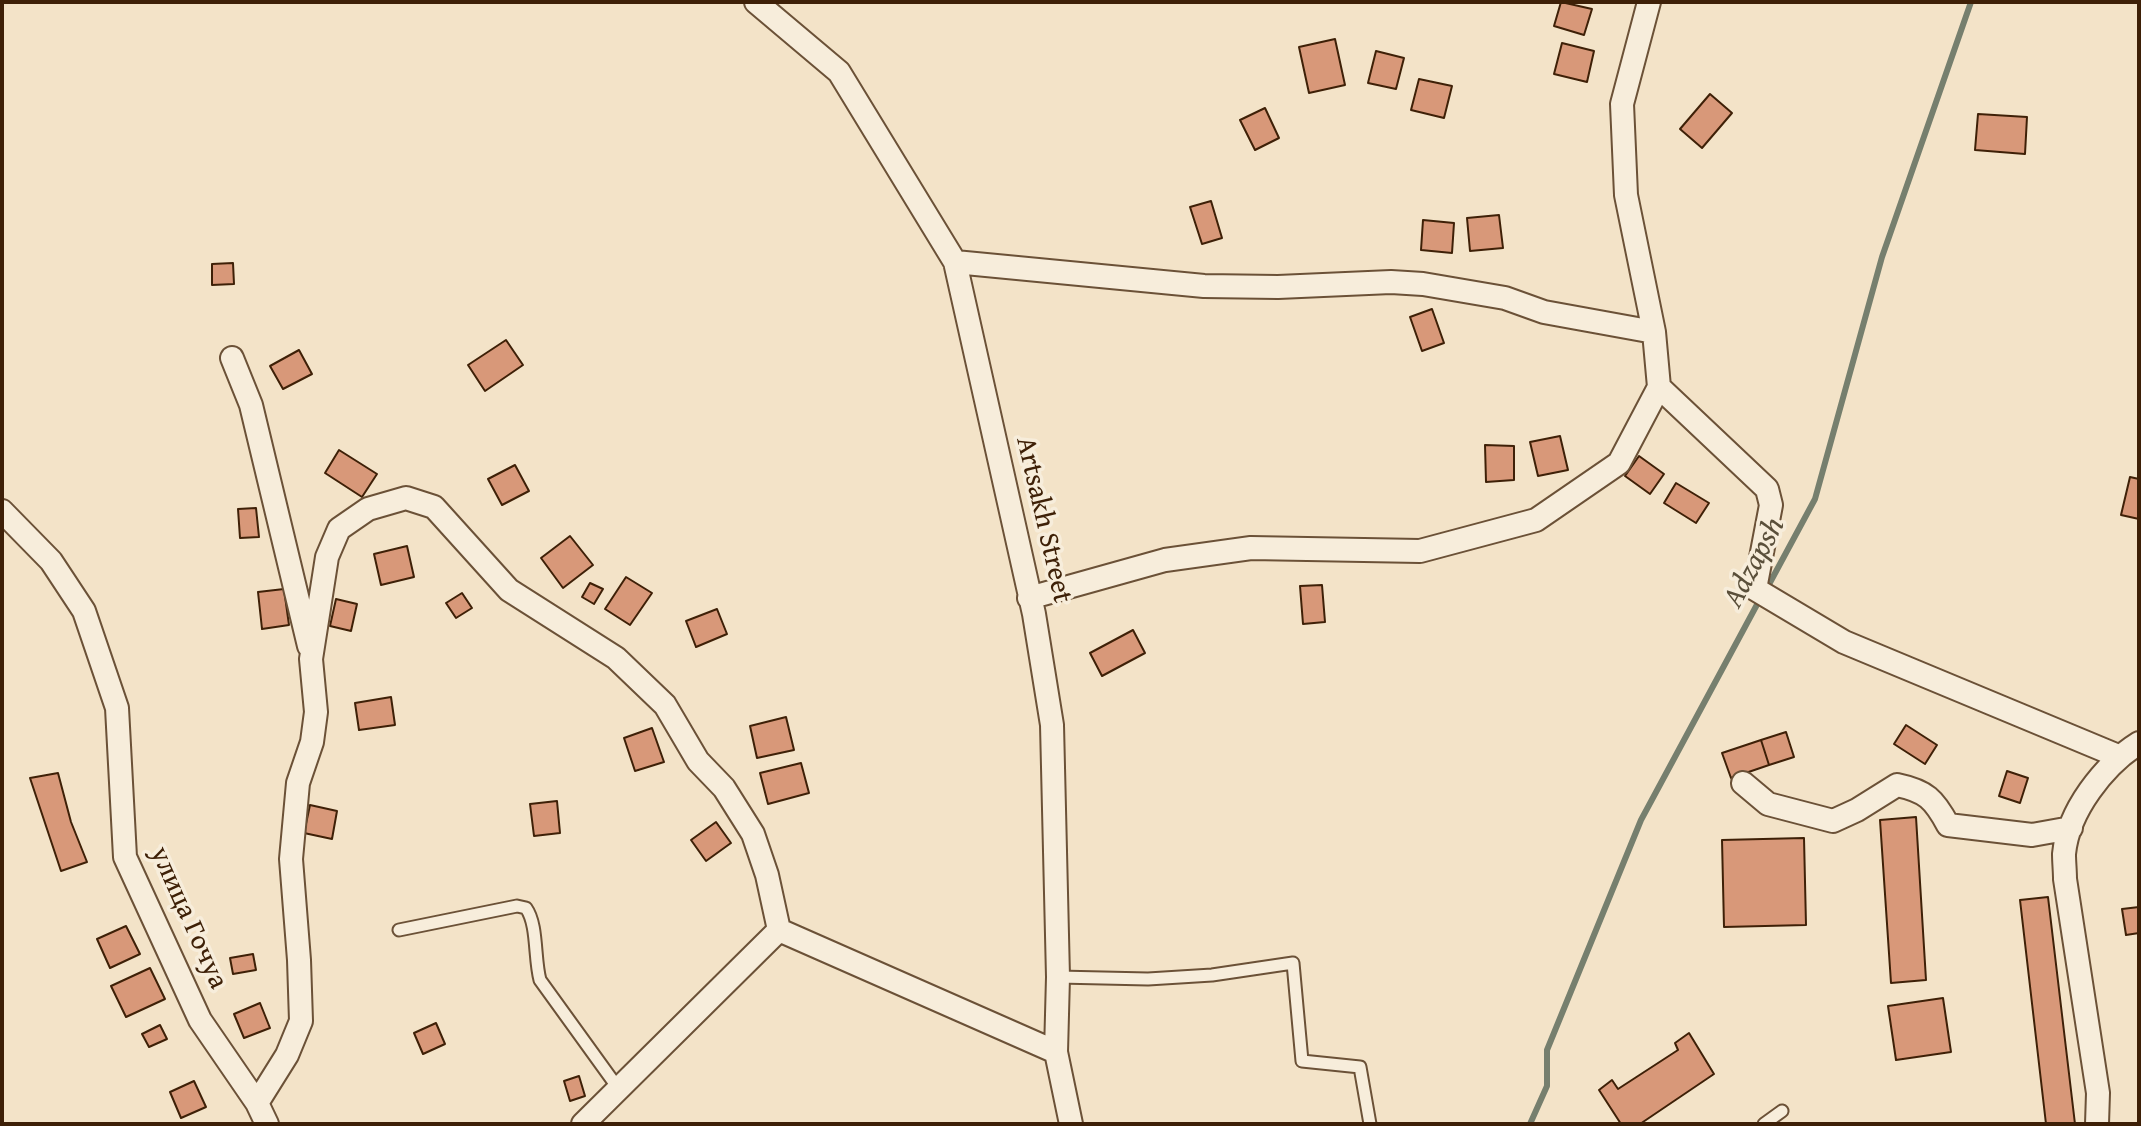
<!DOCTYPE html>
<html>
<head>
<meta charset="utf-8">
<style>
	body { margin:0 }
	#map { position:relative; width:2141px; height:1126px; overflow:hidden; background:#f3e3c8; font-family:"Gentium Book Plus",serif }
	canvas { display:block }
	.frame { position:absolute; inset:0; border:4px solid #3e2007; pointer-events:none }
</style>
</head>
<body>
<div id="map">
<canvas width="2141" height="1126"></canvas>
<div class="frame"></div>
</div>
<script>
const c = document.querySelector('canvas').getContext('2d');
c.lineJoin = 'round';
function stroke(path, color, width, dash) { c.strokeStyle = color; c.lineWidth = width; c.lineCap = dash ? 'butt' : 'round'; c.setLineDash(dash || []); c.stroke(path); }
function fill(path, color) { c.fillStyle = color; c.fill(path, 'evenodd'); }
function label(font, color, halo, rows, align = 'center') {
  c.font = font + ' "Gentium Book Plus",serif'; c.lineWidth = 7; c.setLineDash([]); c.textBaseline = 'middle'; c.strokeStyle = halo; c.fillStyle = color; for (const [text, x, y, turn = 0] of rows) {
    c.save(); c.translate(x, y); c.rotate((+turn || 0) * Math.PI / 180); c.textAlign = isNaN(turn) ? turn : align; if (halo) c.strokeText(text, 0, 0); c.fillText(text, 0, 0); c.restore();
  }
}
stroke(new Path2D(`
	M1766,590L1815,499L1882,257L1971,2
	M1530,1124L1547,1086V1050L1641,820L1760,599`), '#767f6e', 6);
const building = new Path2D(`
	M1561,2L1592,9L1584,35L1554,26Z
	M1335,39L1345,85L1309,93L1299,47Z
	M1562,43L1594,51L1587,82L1554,74Z
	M1376,51L1404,58L1396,89L1368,83Z
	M1419,79L1452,86L1444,118L1411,110Z
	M1710,94L1732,113L1702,148L1680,129Z
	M1265,108L1279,138L1255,150L1240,120Z
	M1978,114L2027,117L2025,154L1975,150Z
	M1211,201L1222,238L1202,244L1190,207Z
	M1499,215L1503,248L1470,251L1467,218Z
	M1423,220L1454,223L1452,253L1421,250Z
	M233,263L234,284L212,285V264Z
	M1432,309L1444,343L1422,351L1410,317Z
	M506,340L523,365L485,391L468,365Z
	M299,350L312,374L283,389L270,366Z
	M1560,436L1568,470L1538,476L1530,442Z
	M1485,445L1514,446V480L1486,482Z
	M339,450L377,474L362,497L325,473Z
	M1639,456L1664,474L1650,494L1625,476Z
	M515,465L529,491L502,505L488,479Z
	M2130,477L2139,479V519L2121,515Z
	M1676,483L1709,503L1696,523L1664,503Z
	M256,508L259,537L240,538L238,509Z
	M570,536L593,565L563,588L541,558Z
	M407,546L414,577L381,585L374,554Z
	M626,577L652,593L630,625L605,609Z
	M590,583L603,589L594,604L582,597Z
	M1322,585L1325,622L1303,624L1300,586Z
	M284,589L289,625L262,629L258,592Z
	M462,593L472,608L456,618L446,603Z
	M336,599L357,604L351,631L330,626Z
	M717,609L727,634L696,647L686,621Z
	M1133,630L1145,653L1102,676L1090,653Z
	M391,697L395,725L359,730L355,703Z
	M786,717L794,750L757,758L750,726Z
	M1906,725L1937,745L1925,764L1894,744Z
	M652,728L664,762L635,771L624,738Z
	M1786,732L1794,757L1769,765L1761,740Z
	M1761,740L1769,765L1731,778L1722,753Z
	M801,763L809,793L768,804L760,773Z
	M2007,771L2028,778L2020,803L1999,796Z
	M58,773L71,822L87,862L61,871L30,778Z
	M557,801L560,833L534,836L530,804Z
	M310,805L337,811L332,839L304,833Z
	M1916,817L1926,980L1891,983L1880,820Z
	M716,822L731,843L706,861L691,840Z
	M1804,838L1806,925L1724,927L1722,840Z
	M2048,897L2075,1124H2046L2020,900Z
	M2139,907V933L2126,935L2122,909Z
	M126,926L140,954L110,968L97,939Z
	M253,954L256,970L233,974L230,958Z
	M150,968L165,999L126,1017L111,986Z
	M1943,998L1951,1052L1896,1060L1888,1006Z
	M260,1003L270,1028L244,1038L234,1014Z
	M436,1023L445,1044L423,1054L414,1033Z
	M160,1025L167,1039L149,1047L142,1034Z
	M1689,1033L1714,1074L1640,1124H1621L1599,1090L1612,1080L1618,1089L1678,1050L1675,1043Z
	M579,1076L585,1096L570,1101L564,1081Z
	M194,1081L206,1107L181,1118L170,1092Z`);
fill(building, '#d89879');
stroke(building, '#3e2007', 2);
const lane = new Path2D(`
	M399,930L517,906L526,908C538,925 534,958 540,980L618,1088
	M1058,977L1148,979L1212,975L1293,963L1302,1061L1360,1067L1370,1124
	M1764,1124L1782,1111`);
const street = new Path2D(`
	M756,2L839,72L955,262L1034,614L1052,725L1058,977L1056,1052L1071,1124
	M955,262L1204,286L1278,287L1391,282L1423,284L1505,298L1544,312L1654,332
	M232,358L251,405L309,646
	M1659,387L1767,489L1771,505L1755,589L1844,642L2118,756
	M2,511L51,561L84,611L117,708L125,857L200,1020L257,1103L267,1124
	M1029,598L1165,560L1251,548L1420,551L1536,520L1619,463L1659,387L1654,332L1626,195L1622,104L1649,2
	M1743,783L1768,804L1833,821L1857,810L1897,785C1926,791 1934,799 1948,825L2032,835L2071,828
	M257,1103L287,1055L301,1021L299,960L291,859L298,783L312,742L316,712L311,659L327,557L339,529L368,509L406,498L434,507L509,590L616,658L665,705L698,761L724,788L753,834L767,875L779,930L1056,1052
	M583,1124L779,930
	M2097,1124L2098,1093L2065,879C2065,871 2064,862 2064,854C2068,811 2104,765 2139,743`);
stroke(lane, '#6b5137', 15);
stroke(street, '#6b5137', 26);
stroke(lane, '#f7eddb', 11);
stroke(street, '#f7eddb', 22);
label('28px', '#3e2007', '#f7eddb', [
	["Artsakh Street",1043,520,77],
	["улица Гочуа",188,918,66]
]);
label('italic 30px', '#5a4f3a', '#f7eddb', [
	["Adzapsh",1755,563,-62]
]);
</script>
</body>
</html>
